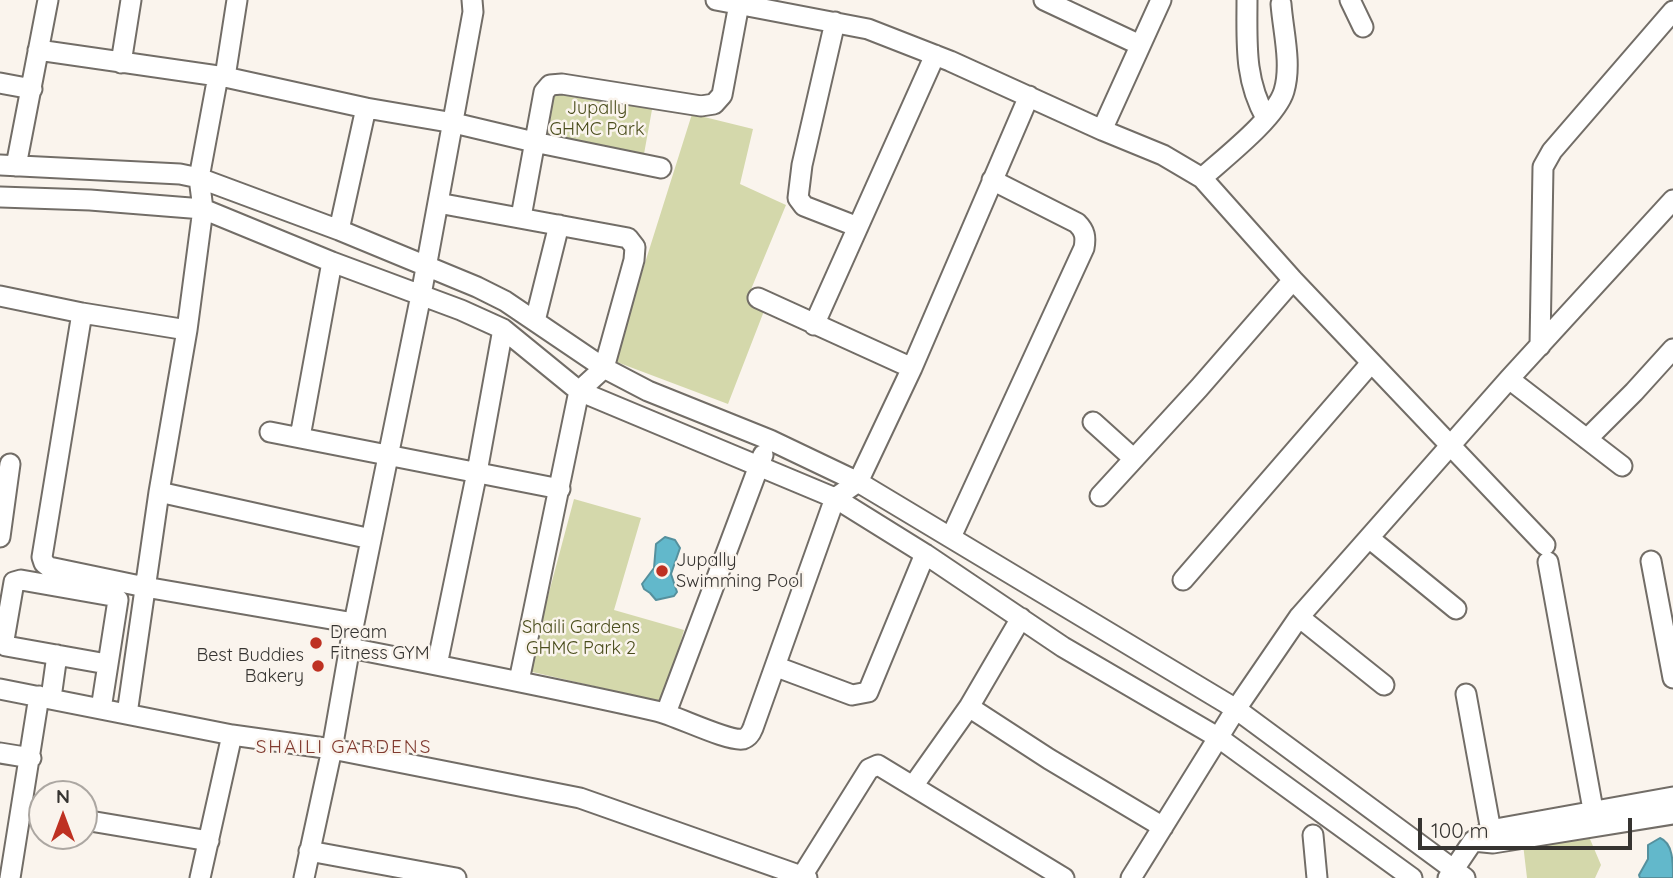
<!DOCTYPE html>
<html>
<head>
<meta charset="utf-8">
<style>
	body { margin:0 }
	#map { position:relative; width:1673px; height:878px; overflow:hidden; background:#faf4ed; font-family:Quicksand,sans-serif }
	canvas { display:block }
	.north { position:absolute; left:28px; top:780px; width:70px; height:70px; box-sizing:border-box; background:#faf4ed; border:2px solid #aca7a2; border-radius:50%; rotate:0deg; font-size:19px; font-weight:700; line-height:28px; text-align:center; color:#363431 }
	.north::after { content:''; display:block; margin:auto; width:24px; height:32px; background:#be3122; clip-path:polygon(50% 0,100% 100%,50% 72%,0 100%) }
	.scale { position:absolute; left:1418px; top:818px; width:214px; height:32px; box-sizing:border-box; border:4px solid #363431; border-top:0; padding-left:9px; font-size:21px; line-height:24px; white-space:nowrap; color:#363431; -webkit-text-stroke:5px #faf4ed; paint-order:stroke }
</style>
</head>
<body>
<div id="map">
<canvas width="1673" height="878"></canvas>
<div class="north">N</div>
<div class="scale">100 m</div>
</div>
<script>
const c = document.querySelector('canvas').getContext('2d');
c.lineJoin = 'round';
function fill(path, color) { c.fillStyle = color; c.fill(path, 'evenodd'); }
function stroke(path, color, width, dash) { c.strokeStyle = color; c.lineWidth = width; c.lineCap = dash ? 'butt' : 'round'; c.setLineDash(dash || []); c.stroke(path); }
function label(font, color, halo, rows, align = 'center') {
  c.font = font + ' Quicksand,sans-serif'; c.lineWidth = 5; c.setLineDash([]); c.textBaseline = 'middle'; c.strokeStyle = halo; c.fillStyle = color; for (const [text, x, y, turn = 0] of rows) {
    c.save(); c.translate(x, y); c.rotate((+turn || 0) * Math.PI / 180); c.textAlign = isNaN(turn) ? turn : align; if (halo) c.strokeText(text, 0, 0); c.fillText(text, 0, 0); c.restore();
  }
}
fill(new Path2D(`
	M550,85L653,104L644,154L541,135Z
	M692,114L753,129L740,184L786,205L747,299L764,311L728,404L614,361Z
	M574,499L641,518L614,610L684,630L663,702L528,671Z
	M1587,832L1601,865L1595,878H1527L1523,844Z`), '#d4d8ab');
const water = new Path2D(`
	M665,537L675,540L680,548L671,574L677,592L674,596L656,600L650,593L644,589L642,584L654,568L656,544Z
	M1660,838C1673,843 1673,862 1673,878H1640L1639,875L1648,859V845Z`);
fill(water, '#62b8cb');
stroke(water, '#55909d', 2);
const minor = new Path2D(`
	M716,0L868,29L950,61L1102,130L1163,155L1202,178L1293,280L1545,545
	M1044,0L1140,45
	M1247,0C1247,43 1244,79 1266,118
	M1350,0L1363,27
	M835,22L802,165L798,198L804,206L858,227
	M38,50L225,77L366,108L454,123L534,142L661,168
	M121,63L131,0
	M225,77L237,0
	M0,83L32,89
	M1102,130L1161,0
	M0,165L180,174L199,178L339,230L477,287L505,301L604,368L648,391L770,440L858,482L1236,709L1465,878
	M16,166L48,0
	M1202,178C1224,158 1276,118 1284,91C1292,64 1283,31 1281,4
	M0,197L90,200L203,209L332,262L461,310L503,329L579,391L835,498L925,554L1063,647L1219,738L1412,878
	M438,203L628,238L635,247L634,260L604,368L579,391L519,681
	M521,217L544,92L550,85L562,84L701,106L714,104L722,95L739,4
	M339,230L366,108
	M0,296L82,313L187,330
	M758,298L912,368
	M82,313L42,557L44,563L49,567L145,587L354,623
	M535,321L559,225
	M814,325L935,55
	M1540,346L1543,167L1552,151L1673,11
	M1509,379L1622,466
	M1093,422L1134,459
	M270,432L560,489
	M300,437L332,262
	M1587,439L1634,392L1673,349
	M159,492L371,539
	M1100,496L1199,388L1293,280
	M0,537L10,464
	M951,537L1084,248C1086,237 1085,231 1077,223L992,180
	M1369,538L1456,609
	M1651,561L1673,678
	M1548,562L1596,826
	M1183,580L1371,363
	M1299,617L1384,685
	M350,648C452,668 554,688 656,711C675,715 728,742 743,739C749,737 751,733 753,728L835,498L858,482L912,368L1029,96
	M437,665L477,472L503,329
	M777,667L852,695L868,692L925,554
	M0,689L232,735L332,749L580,798L807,878
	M1466,694L1493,842
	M51,698L57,655
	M969,707L1049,759L1163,827
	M101,709L118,600L112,596L21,580L14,582L4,640L6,646L107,664
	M666,713L763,455
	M127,714L159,492L187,330L203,209L199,178L218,76
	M0,753L31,758
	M913,786L969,707L1021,618
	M22,810L42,813
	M84,820L209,841
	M1313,835L1317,878
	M1473,841L1493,843L1673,814
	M309,851L456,878
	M802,876L869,769L878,765L1064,878
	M10,878L39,696
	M200,878L232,735
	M304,878L332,749L354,623L421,295L473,12L472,0
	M1131,878L1236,709L1299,617L1509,379L1673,200
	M1448,878L1473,841L1490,830L1673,797`);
stroke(minor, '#726d67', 23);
stroke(minor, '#fff', 19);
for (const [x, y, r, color] of [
	[662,571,7,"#be3122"],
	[316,643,7,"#be3122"],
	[318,666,7,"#be3122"]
]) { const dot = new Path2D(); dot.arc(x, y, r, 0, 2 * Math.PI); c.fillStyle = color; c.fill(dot); stroke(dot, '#faf4ed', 2.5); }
label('18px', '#4a4d1c', '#faf4ed', [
	["Jupally",597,109],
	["GHMC Park",597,130],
	["Shaili Gardens",581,628],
	["GHMC Park 2",581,649]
]);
label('18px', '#363431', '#faf4ed', [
	["Jupally",676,561],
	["Swimming Pool",676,582],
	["Dream",330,633],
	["Fitness GYM",330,654],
	["Best Buddies",304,656,"right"],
	["Bakery",304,677,"right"]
], 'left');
c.letterSpacing = '2px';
label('19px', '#813b30', '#faf4ed', [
	["SHAILI GARDENS",344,747]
]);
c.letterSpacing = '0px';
</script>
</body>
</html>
